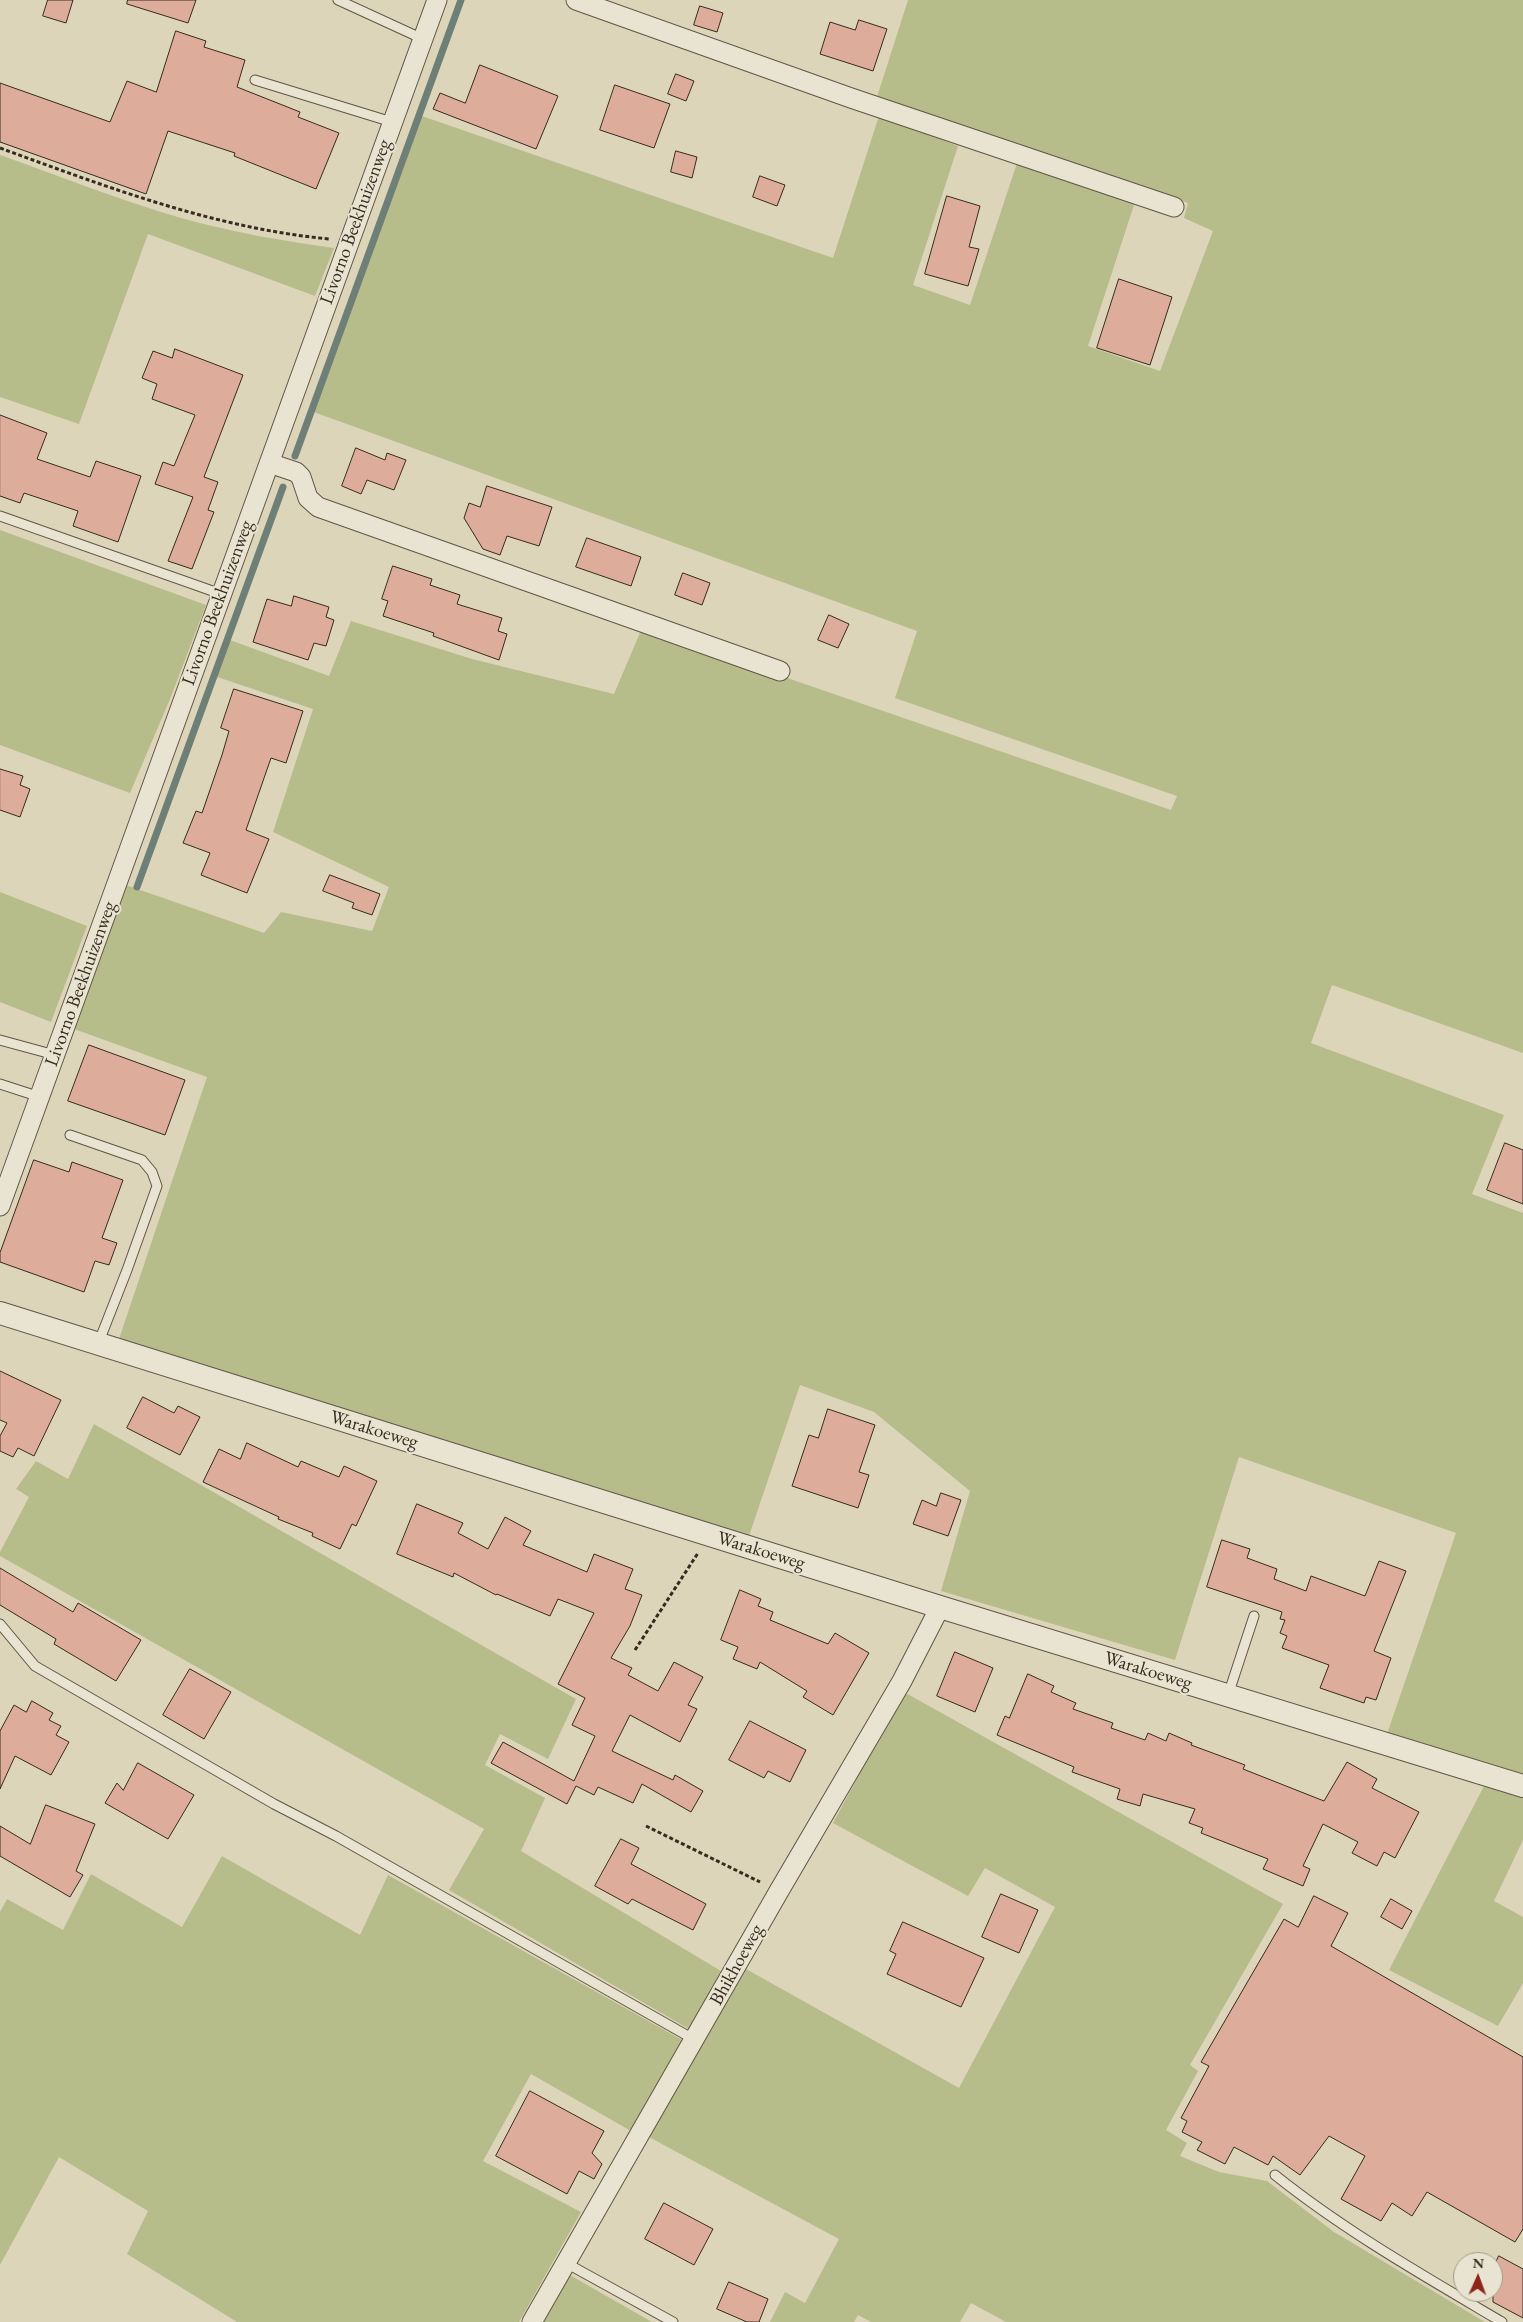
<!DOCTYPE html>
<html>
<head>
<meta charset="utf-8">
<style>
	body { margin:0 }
	#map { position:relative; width:1523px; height:2322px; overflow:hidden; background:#ddd5b9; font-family:"EB Garamond",serif }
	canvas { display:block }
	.north { position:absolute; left:1453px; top:2252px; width:50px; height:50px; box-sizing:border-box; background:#e9e4d2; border:1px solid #a29a8a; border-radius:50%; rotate:2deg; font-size:14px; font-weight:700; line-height:20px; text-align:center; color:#372a1e }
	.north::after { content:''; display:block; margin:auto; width:18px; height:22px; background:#8f2418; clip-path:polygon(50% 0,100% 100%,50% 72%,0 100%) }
</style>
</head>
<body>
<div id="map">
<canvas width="1523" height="2322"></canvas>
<div class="north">N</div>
</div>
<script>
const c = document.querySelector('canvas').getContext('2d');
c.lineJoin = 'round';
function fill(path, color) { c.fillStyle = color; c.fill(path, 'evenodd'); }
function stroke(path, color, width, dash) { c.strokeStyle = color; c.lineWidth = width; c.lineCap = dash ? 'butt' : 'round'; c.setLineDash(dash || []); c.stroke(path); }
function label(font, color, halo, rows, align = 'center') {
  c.font = font + ' "EB Garamond",serif'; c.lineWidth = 4; c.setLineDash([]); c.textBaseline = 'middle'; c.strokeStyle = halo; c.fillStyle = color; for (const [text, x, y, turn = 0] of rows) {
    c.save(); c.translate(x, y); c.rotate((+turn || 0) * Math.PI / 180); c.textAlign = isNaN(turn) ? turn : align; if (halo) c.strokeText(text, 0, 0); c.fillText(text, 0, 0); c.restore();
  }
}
fill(new Path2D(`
	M908,0H1523V1053L1332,985L1311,1043L1504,1115L1472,1194L1523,1213V1777L1387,1734L1456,1533L1239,1457L1175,1660L941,1591L970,1491L874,1412L800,1385L749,1536L119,1339L207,1077L74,1029L126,885L264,933L281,912L372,931L389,887L273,832L313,709L214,676L227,639L329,676L351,621L472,659L614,694L642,628L1171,810L1177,796L895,698L917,631L311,411L419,115L833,258L879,116L958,146L913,285L970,305L1017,163L1135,202L1088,346L1160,371L1213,231L1184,218L1188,203L877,97Z
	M0,155C60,176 119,200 181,218C231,232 283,241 334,248L315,296L148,234L79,424L0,397Z
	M0,530L206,605L170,699L130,793L0,745Z
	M0,892L87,926L51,1022L0,1002Z
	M94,1424L576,1699L548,1759L500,1734L485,1765L545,1798L521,1851L721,1971L689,2029L449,1890L484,1829L0,1556V1552L29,1497L16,1489L36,1461L68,1479Z
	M904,1692L1283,1904L1190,2065L1198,2071L1166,2130L1187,2143L1180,2156L1219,2172L1267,2181L1334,2232L1485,2322H1006L971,2303L960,2322H871L858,2315L854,2322H770L785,2292L805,2303L839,2239L647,2136L746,1969L959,2088L1055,1907L985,1868L968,1896L833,1823Z
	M1484,1786L1523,1797V1840L1494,1901L1523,1917V1983L1498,2026L1389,1970Z
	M222,1856L360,1935L388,1875L684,2041L631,2131L531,2074L483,2161L581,2212L519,2322H237L127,2254L148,2211L59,2157L0,2265V1912L7,1899L63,1930L91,1874L182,1927Z
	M568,2274L652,2322H542Z`), '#b7bc8b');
stroke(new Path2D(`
	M295,456L461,0
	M137,887L283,487`), '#6e7f77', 7);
const building = new Path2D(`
	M48,0H73L66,23L43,16Z
	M128,0H196L188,23L127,4Z
	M700,6L723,13L717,32L694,25Z
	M859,20L887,29L873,71L820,54L830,22L855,30Z
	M176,31L206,41L204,47L245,60L237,87L300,112L298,117L339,133L316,189L234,156L235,153L168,131L146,194L0,142V83L110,122L127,81L156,92Z
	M480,65L558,96L536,149L433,109L440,93L465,103Z
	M676,74L694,81L686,101L668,94Z
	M615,85L670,104L654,148L600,130Z
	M676,151L697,157L692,178L671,172Z
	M760,176L785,185L777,206L753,197Z
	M947,196L980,206L969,247L979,249L968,286L925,274Z
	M1119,279L1172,297L1150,365L1097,348Z
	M175,349L243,375L204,477L218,482L208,510L214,512L192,569L168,561L193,497L155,484L163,462L174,466L195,415L152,399L157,384L142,378L153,351L172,358Z
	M0,415L47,433L37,459L90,477L96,461L141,476L118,542L73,526L78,511L24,493L20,503L0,496Z
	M356,448L385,460L387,453L406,460L394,490L367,480L361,494L342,486Z
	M487,486L552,507L539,546L507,536L500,555L483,549L464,518L469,503L480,507Z
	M587,538L641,557L631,586L576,567Z
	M393,566L432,579L430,585L460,595L457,604L502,618L498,631L507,634L499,660L433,636L434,633L383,616L388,601L382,599Z
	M683,573L710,583L702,605L675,595Z
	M294,596L329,607L326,617L334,620L326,646L314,643L308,660L253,642L267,599L291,606Z
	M829,615L849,624L838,648L818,640Z
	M234,689L303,711L286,763L271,758L246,830L269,839L247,893L201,875L210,853L183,843L196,811L202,813L222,755L229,731L221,728Z
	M0,769L23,776L20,785L30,789L20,817L0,810Z
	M330,875L380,894L372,915L352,908L354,903L323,891Z
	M89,1045L185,1080L165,1135L68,1101Z
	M1505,1143L1523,1150V1204L1487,1190Z
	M34,1160L69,1172L72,1162L123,1180L102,1238L117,1243L109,1265L95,1261L84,1292L0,1262V1253Z
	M0,1371L61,1400L34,1456L18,1448L13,1457L0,1451V1436L7,1423L0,1420Z
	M143,1397L174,1413L178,1406L200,1417L180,1455L127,1428Z
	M828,1409L875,1425L859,1472L869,1475L858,1508L792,1486L809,1435L818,1438Z
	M247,1443L298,1467L301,1461L339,1477L344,1466L377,1481L356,1526L352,1524L340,1549L312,1536L313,1533L278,1519L279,1517L203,1482L219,1449L240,1459Z
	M941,1493L961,1500L948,1536L913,1524L922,1500L936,1506Z
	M417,1504L463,1523L458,1533L488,1549L505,1517L531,1531L523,1545L587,1572L594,1554L633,1569L625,1589L642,1595L630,1626L611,1658L632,1668L628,1675L658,1691L674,1662L703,1677L688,1705L697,1709L680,1742L630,1715L612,1751L673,1780L675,1775L703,1791L691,1812L642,1784L633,1803L598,1787L594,1795L576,1786L567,1804L491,1763L503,1742L574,1781L595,1736L572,1725L585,1698L558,1684L594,1613L558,1599L550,1616L497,1594L496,1595L454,1573L453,1577L397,1554Z
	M1222,1540L1250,1549L1247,1558L1277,1569L1274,1579L1306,1591L1311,1576L1365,1596L1379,1561L1406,1571L1374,1651L1391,1658L1376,1700L1366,1697L1364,1703L1320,1688L1329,1665L1282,1648L1287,1636L1280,1633L1285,1620L1280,1619L1282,1612L1207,1587Z
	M0,1568L73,1612L78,1603L141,1640L116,1681L54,1644L56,1639L0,1605Z
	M740,1590L761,1599L758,1606L773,1612L770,1620L828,1644L835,1633L869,1653L833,1715L803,1697L807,1691L760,1662L757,1669L733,1659L738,1647L721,1640Z
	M955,1652L993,1668L975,1712L937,1696Z
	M190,1669L231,1692L204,1739L163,1715Z
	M1028,1674L1054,1686L1051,1692L1076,1703L1073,1709L1113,1723L1111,1728L1145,1740L1148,1733L1166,1741L1169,1733L1192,1743L1191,1745L1245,1765L1243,1769L1324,1801L1347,1762L1377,1779L1372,1788L1419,1812L1395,1858L1384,1852L1377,1866L1352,1853L1358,1842L1323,1824L1303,1866L1310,1869L1303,1886L1263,1869L1268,1859L1201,1833L1203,1828L1189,1823L1195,1809L1143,1794L1140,1806L1117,1799L1120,1789L1072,1772L1074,1767L997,1735L1005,1716L1009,1718Z
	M32,1701L53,1713L49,1720L61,1726L56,1735L69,1742L51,1775L15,1756L0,1789V1731L14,1705L26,1712Z
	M750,1721L806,1750L790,1782L768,1771L764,1778L729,1760Z
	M138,1763L194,1795L168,1839L105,1803L117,1783L123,1790Z
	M46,1805L95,1824L76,1871L83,1875L70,1897L0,1856V1826L30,1844Z
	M621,1839L639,1848L631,1864L706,1904L693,1930L632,1899L628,1904L595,1886Z
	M1001,1894L1038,1910L1019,1953L982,1937Z
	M1314,1896L1348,1913L1331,1946L1523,2057V2229L1515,2242L1427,2192L1412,2216L1392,2203L1381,2221L1341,2199L1365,2156L1329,2136L1300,2175L1273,2156L1268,2165L1234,2147L1225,2164L1197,2150L1202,2142L1182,2132L1187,2121L1181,2118L1209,2066L1201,2062L1284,1919L1298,1927Z
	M1391,1899L1412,1911L1402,1929L1381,1917Z
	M903,1922L984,1958L961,2007L887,1974L896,1954L890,1951Z
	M530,2091L604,2131L592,2153L602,2164L594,2179L579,2171L567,2194L496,2156Z
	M664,2203L713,2229L694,2265L645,2239Z
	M1499,2256L1523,2269V2318L1493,2302V2268Z
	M729,2282L768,2299L759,2322H747L717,2309Z`);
fill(building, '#deac9b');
stroke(building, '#372a1e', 1);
const service = new Path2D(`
	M338,0L423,39
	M255,80L392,122
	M0,516L221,594
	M0,1040L55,1055
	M0,1084L40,1097
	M70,1135L142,1160L152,1172L157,1186L127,1270L98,1344
	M0,1624L35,1666L274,1804L336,1836L695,2040
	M1228,1695L1254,1616
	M1275,2175C1345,2231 1424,2276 1502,2322
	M566,2263L673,2322`);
const minor = new Path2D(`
	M576,0L851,98L1174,207
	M269,463L296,472L301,477L308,498L318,507L780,671
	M0,1206L437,0
	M532,2322L779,1891L902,1681L940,1607`);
const tertiary = new Path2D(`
	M0,1313L940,1607L1523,1786`);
stroke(service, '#605545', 11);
stroke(minor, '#605545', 21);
stroke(tertiary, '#605545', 24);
stroke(new Path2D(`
	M0,148C107,187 214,228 329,239
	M635,1650L698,1553
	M646,1826L760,1882`), '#372a1e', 3, [4, 2.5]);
stroke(service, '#e9e4d2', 9);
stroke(minor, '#e9e4d2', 19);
stroke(tertiary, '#e9e4d2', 22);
label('19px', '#372a1e', '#e9e4d2', [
	["Livorno Beekhuizenweg",356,222,-70],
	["Livorno Beekhuizenweg",218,603,-70],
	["Livorno Beekhuizenweg",81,984,-70],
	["Warakoeweg",374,1430,17],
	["Warakoeweg",761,1551,17],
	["Warakoeweg",1148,1671,17],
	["Bhikhoeweg",737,1965,-61]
]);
</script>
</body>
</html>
